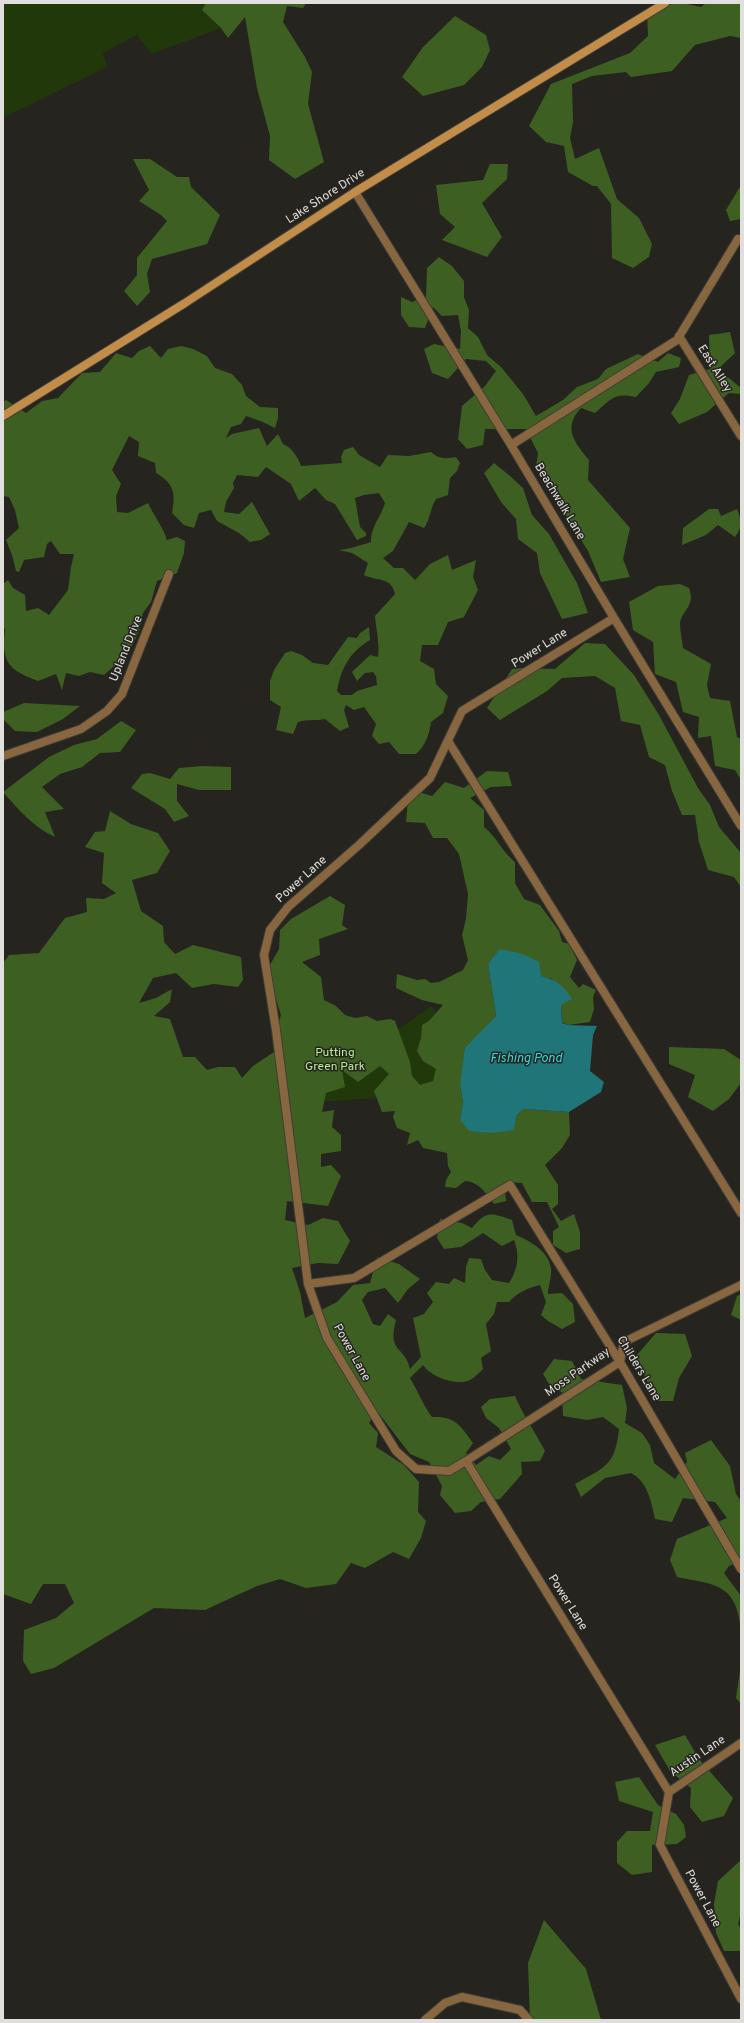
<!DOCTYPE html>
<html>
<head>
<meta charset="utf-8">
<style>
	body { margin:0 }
	#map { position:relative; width:744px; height:2023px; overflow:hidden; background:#25241f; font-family:Overpass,sans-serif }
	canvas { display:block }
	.frame { position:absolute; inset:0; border:4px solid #e0dfdc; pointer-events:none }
</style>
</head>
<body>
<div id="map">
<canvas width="744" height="2023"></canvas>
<div class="frame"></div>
</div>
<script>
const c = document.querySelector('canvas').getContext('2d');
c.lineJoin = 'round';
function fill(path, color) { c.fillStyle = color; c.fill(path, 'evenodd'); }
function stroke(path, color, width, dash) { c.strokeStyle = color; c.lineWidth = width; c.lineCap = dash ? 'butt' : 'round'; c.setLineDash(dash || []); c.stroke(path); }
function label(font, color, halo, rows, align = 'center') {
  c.font = font + ' Overpass,sans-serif'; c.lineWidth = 3; c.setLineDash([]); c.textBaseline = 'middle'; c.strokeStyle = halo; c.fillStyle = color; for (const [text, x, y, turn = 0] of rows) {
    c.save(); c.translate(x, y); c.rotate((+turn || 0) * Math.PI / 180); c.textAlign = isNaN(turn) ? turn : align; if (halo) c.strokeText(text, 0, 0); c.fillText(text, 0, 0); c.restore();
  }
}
fill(new Path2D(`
	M3,3H206L202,10L221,28L152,54L137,35L103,53L107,67L3,118Z
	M301,992L379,1043L431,1006L460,1042L435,1099L379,1098L319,1102Z`), '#21380b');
fill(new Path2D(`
	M206,3H306L303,8L287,6L283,22L305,57L312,72L308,104L324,162L295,179L269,160L270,136L257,88L245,17L228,38L221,28L202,10Z
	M658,3H682L701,7L706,3H741V38L730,36L695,45L672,71L631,77L626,72L592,76L572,84L573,122L570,138L575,159L599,148L617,199L639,218L652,244L649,257L633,268L612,258L611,204L597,186H593L568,172L564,146L546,142L529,126L551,84L630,53L648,36L647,11Z
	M455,16L486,35L490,50L482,67L464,85L423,96L402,77L423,47Z
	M133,159H150L177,177H189L191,187L220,215L207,244L152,259L147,274L150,292L137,306L124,291L137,275V258L167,221L161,215L139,201L149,190Z
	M490,164H508L507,179L482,203L502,237L487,257L442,240L455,227L440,214L436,185L483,180Z
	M741,185V219L730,221L726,210Z
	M439,257L452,266L464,281V297L469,310L468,328L478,337L487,355L501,367L523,394L536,416L563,400L577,387L598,379L606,369L638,354L658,362L668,353L681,358L679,367L656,372L649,383L636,397C614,392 611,399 595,413L581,408C562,428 575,443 589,460L588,480L630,528L623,559L630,577L601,582L588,551L536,467L538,453L526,429H485L483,445L467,449L458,439L462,406L485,386L496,371L486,361L466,359L448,379L432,373L424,349L434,344L460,349L461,331L458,315L442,316L433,307L425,328L409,327L401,315V297L412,302L426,297L427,268Z
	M730,332L735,353L715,372L729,378L741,388V394L729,393L707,412L679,424L671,413L680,399L689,375L710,369L709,335Z
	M150,346L161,358L168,349L181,346L193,349L207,356L215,368L232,374L242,385L246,396L260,407L278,408V418L275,428L263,422L246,416L241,424L231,427L226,438L232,434L259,428L267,446L278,434L283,444C292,448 298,457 301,466L342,463L341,457L344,450L353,447L359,455L380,467L388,455L409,456L431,452C439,459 445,459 456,457L460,463L457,471L450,478L448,495L436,499C430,508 431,518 424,528L409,522L393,551L383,558L394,568H403L415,580L430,564L448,555L452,570L476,560L473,577L478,590L464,617L448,622L438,645H422L420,661L434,669L436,684L448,696L443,713L431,722C429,735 426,745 416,754H399L389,742L379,744L372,736L376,724L364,707L354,710L346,705L344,710L349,727L340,731L325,719C316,721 308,719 298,722L293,734L276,730L281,707L270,700V681L274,670L285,653L291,651L302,655L313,663L328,665L348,637L357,638L360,633L369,627L370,640C350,652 341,668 337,691L341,695H352L357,691L377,685L376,676L373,672L365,673L357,681L352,672L370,655L378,657C380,645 376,629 375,616L395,594C391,576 378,582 364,575L368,563L352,553L339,550C351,549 360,545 371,542C370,528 381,517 385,503L379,493L364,495L355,498L360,527L366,533V536L357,540L335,504L326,500L315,488L299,501L291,484L266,467L258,477L237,475L233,483L234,488L226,502L224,512L239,514L252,502L270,534L261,540L250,542L239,533L217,521L211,510L199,513L194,528L184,525L172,513C176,493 174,484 156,473L155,463L138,456L139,442L129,436L112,470L121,484L116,496L117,512L128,513L148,503C154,516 163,527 167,540L177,537L185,541L184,553L177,573L157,581L151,602L143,613L139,631L133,644L123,658L104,675L90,672L79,676L66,673L62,690L56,674L38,681C9,670 1,663 5,629L3,628V584L8,580L13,588L25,595L26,611L38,608L49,615L68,590L71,567L74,554H60L51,541L47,544L44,557L24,560L19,572L16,571L12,555L6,540L19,528L15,510L9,497L3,496V402L6,400L26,413L42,401L58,398L82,373L100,372L116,353L132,358L139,351Z
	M494,463L510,476L523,488L532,515L549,534L577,583L588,613L562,619L540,573L537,553L518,539L516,519L501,502L484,473Z
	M709,509H718L721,516L737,509C742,521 742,528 735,537L718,525L706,535L682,545L683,528Z
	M680,584L689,588C696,606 682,610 680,623C680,631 682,640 683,648L711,664L707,685L710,698L730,701L737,737L741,739V780L735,770L715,766L711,736L698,738L699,717L683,712L676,682L655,674L653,642L633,630L629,602L658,586Z
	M585,643L605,644L634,675L659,715L698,788L710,805L719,827L741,853V887L734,877L708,870L699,842L695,815H682L672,791L665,765L649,757L640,725L621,721L615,688L595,676L562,678L547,691L500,720L487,708L512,669L522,668L555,669Z
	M24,703L80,706L63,719L37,732L15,731L3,719V712Z
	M121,721L136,730L120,752L100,753L82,767L60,774L42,787L64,809L45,812L55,837C33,827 19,810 3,792L49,757L74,745L97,739Z
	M202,766L231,767V790H199L177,784V801L189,816L174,822L165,809L131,788L142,774L150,773L170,779L179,768Z
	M487,771L508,772L512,786L491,787L470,798L484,810V827C497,837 502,852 515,862V883L524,899L540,905L559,931L562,942L569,944L577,960L570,977L579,988L583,984L596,990L593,997L594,1009L590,1022L568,1025L562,1022L561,1005L552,979L488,964L496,1016L484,1029L460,1085L463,1104L460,1120L516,1116L524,1109L569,1112L570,1135L562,1148L545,1165L558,1185V1204L552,1209L561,1221L574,1214L580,1232V1249L566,1253L553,1245V1231L559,1227L547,1202H532L522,1183L504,1182L506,1201L494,1204C486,1193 479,1182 465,1181L456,1188L445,1187L446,1180L451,1172L448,1166L447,1153L423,1148L418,1140L407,1145L410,1133L397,1128L393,1117L395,1111L382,1112L374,1091L389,1074L380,1066L358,1082L342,1070L345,1087L326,1093L322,1112L334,1110L332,1127L341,1135V1151L321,1154V1167L331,1165L341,1176L328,1206L287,1201L285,1220L308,1225L323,1218L338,1221L350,1241L338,1264L318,1263L292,1268L300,1292L305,1318L337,1302L353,1285L370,1283L377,1257L399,1264L420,1279L408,1289L398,1303L385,1288L368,1292L362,1300L373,1324L380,1326L388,1314L396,1320C387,1354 404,1344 410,1369L421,1357L413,1318L424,1314L433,1302L427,1293L436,1282L449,1284L454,1278L465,1283L466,1267L469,1258L481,1259L485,1270L492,1280L509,1283C518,1270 520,1254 514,1240L502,1246L483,1233L461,1247L444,1249L437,1238L440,1219L462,1223L472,1228C487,1210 491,1213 512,1220L516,1235C530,1241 549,1251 551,1269C552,1276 548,1286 548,1294L562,1293L573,1304L575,1322L562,1329L548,1321L541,1315L546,1302L540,1285C528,1288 518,1292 509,1302H497L494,1314L486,1324L491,1351L481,1358L483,1369C479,1373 473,1379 468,1381C454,1385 431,1377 423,1365L410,1378C418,1391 423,1405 432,1417C455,1416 460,1425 473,1443L466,1453L476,1465L489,1456L500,1460L511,1449L499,1428L486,1418L481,1407L490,1399L515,1396C523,1415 535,1432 545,1451L540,1461L521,1462L522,1474L500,1499L481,1502L471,1511L455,1513L440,1495L442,1486L429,1462L410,1454L377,1411L369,1423L378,1433L376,1447L404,1465L419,1482L418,1512L426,1521L421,1538L409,1559L393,1552L365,1568L351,1563L336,1584L306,1588L280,1579L257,1586L205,1610L154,1608L54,1668L31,1674L23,1661L24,1630L56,1618L74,1603L65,1584H43L31,1604L3,1594V963L9,955L39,953L65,918L87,912L86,898L104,899L116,893L102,883L104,853L85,847L95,832L105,831L110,811L131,824L158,833L170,851L157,873L132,880L141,911L163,926L164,942L175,954L193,945L241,957L243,980L238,987L214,984L192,988L176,973L153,978L139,1003L156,998L172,989L170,1002L154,1016L170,1019L183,1057H195L207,1070L218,1067H235L242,1078L253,1066L283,1046L276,1030L281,1015L267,970L279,949L280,930L291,919L330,896L345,905L342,925L348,929L319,939L320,955L302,962L321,977L324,1000L336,1006L345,1015L355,1018L367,1016L377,1021L390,1019L395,1021L410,1062L412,1076L420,1085L433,1081L436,1069L423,1061L417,1051L421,1038L422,1025L429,1021L443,1005L422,1000L396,988L397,974L417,980L425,979L431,983L439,982L463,970L468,960L462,935L466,919L468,894L459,854L447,838H433L425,823L406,822L409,789L432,796L445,782L464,788Z
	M669,1047L724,1049L741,1060V1083L729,1099L713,1111L688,1097L695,1075L669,1064Z
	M741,1294V1320L731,1315L737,1296Z
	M656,1333L685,1334L692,1356L679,1378L673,1401H656L636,1356Z
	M554,1359L572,1361L581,1379L622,1385L627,1408L625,1423L642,1433L650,1445L654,1463L675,1479L687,1462L685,1453L711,1440L730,1466L736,1494L741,1501V1561L729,1566L724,1573L741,1596V1630C736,1583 716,1585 677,1577L670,1560L677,1539L727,1518L715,1502L683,1498L672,1522L655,1519C651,1501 648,1482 631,1473L605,1478L581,1497L575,1484C605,1467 615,1466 619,1429L603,1417L587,1420L563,1416L562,1392L552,1389L543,1374Z
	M741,1664V1704L736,1698Z
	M685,1735L699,1759L733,1798L724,1816L702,1822L690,1807L691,1788L670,1771L655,1745Z
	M639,1777L658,1805L676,1814L684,1825L686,1837L677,1844L652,1845V1872L632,1875L617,1863V1842L627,1831H650L653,1812L619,1801L615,1782Z
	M741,1860V1913L738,1924L741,1930V1951H724L716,1933L714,1904L718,1881Z
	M544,1920L586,1969L601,2020H530L528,1963Z`), '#3e5f22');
fill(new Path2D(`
	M500,949L523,954L539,962L541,976C557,980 564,986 572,999L561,1005L562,1023L568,1025L597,1026L593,1035L590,1071L604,1082L601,1092L569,1112L524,1109L516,1116L514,1130L491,1133L469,1131L460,1120L463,1103L460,1085L465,1048L496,1016L488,964Z`), '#1f7578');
const lane = new Path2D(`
	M448,741L741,1213`);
const street = new Path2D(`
	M355,192L511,445L614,618L741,826
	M679,336L741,436
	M511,445L677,340L738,239
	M614,618L462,711L430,778L359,845L288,907L270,930L264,955L276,1030L308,1284L354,1278L510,1185L620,1362L741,1569
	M3,756L81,729L107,711L122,694L169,574
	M308,1284L327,1338L396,1451L416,1469L449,1471L466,1461L669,1792L660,1845L741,1999
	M466,1461L620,1362L624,1342L741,1285
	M669,1792L741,1743
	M425,2020L445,2003L462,1997L520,2010L529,2020`);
const secondary = new Path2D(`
	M3,416L185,303L355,192L665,3`);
stroke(lane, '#3f3e39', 10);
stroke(street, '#3f3e39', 10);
stroke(secondary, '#3f3e39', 10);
stroke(lane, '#88663f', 8);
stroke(street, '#88663f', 8);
stroke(secondary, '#c28c49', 8);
label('12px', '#e0dfdc', '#25241f', [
	["Lake Shore Drive",326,197,-33],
	["East Alley",714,369,58],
	["Beachwalk Lane",559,502,59],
	["Upland Drive",127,649,-68],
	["Power Lane",540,649,-32],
	["Power Lane",302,880,-42],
	["Power Lane",351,1353,61],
	["Childers Lane",638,1369,59],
	["Moss Parkway",578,1373,-35],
	["Power Lane",567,1603,58],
	["Austin Lane",698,1757,-34],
	["Power Lane",702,1899,62]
]);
label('12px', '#baed94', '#25241f', [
	["Putting",335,1054],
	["Green Park",335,1068]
]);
label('italic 13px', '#36d9df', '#25241f', [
	["Fishing Pond",526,1059]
]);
</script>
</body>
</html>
